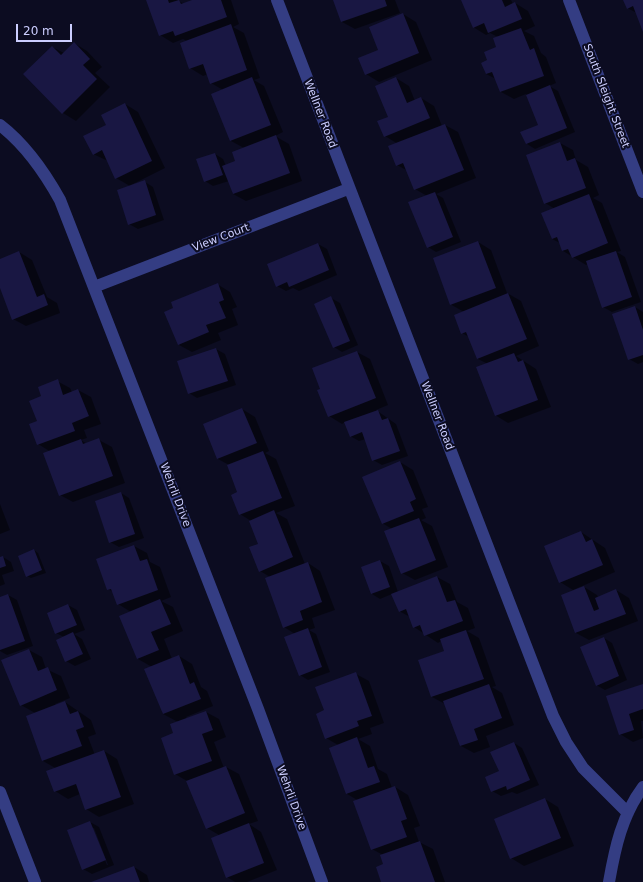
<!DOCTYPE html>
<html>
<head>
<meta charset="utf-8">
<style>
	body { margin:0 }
	#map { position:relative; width:643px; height:882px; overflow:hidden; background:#0c0c21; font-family:"DejaVu Sans",sans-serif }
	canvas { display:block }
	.scale { position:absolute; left:16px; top:24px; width:56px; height:18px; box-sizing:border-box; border:2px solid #ccceff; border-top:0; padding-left:5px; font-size:12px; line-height:14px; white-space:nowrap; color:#ccceff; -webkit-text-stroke:3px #0c0c21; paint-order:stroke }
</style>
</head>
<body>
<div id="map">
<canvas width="643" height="882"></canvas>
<div class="scale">20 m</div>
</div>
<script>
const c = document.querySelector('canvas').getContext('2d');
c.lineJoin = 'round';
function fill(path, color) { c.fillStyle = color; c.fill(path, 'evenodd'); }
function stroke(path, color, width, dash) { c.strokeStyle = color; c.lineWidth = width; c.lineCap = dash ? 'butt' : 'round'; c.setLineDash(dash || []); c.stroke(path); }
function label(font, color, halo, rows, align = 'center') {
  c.font = font + ' "DejaVu Sans",sans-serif'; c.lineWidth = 4; c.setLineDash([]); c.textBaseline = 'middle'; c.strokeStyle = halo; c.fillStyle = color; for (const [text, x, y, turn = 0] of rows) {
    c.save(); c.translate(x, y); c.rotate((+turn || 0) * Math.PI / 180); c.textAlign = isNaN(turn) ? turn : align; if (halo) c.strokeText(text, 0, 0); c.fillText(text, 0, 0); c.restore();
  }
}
fill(new Path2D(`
	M147,0H177L184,4L195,0H231L239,24L233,27L244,33L260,78L254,80L264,86L283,132L275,136L289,144L302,181L246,201L233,194L229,181L213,186L205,181L215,154L223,159L226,166L236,162L244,148L231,141L223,90L211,83L208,74L203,76L190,68L187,41L183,39L173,43L160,35Z
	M334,0H395L400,13L355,29L342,22Z
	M462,0H511L513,4L515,3L528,11L535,26L524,31L534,36L541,53L546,57L556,83L549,86L558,91L575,132L535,149L527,144L539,125L526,94L514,99L501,92L496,79L486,74L489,61L497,47L498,37L490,33L486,35L473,27Z
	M624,0H643V30L637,13L627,8Z
	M403,14L416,22L432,60L379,82L366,74Z
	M74,43L87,51L102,67L95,73L110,87L76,121L63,113L52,47L64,53Z
	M396,78L409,86L415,101L421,98L434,106L442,126L445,125L458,132L476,178L436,194L443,198L461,242L436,252L428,247L427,196L415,189L408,171L397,165L398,144L385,136Z
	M125,104L138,112L165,168L131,185L145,182L153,187L164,220L138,229L129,224L130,186L116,178L108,161L93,154L107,125Z
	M560,143L573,150L576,160L588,167L599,195L593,198L602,203L621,251L617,252L625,257L641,302L612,312L603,307L588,264L586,265L573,257L563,251L560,243L552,239L555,209L545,203Z
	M478,242L491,250L507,293L521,301L539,346L516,356L536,369L551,407L508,423L495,415L488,364L478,359L469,337L462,333L464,312L450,304Z
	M318,244L327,249L337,275L299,291L293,288L286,291L277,286Z
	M19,252L32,260L47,297L57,303L60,313L26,326L13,319L0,285V260Z
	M217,284L230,292L237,307L232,309L238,325L218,333L221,340L192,352L179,345Z
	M331,298L340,303L358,345L342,352L334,347Z
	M635,307L643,312V362L638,364L629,359Z
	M216,349L225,354L236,385L197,398L189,393L178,361Z
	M357,352L370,359L388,405L376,410L396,424L408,456L382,465L373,460L366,439L359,441L350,436L345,422L342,424L329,416L322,389Z
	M57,381L70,388L72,392L78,390L91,397L101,424L84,430L87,438L81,440L87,444L99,440L112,447L125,483L73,502L60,495L51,452L38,444V421L42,397Z
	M242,409L255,417L269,451L265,453L276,459L295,506L276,513L287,519L305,564L308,563L320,571L335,610L312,618L315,628L309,630L316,634L330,672L308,680L300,675L295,634L284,627L270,577L260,571L259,544L251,521L240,514L239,493L229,465L218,459L204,425Z
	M400,462L413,470L428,507L422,509L426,518L421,520L432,526L448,567L415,580L402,573L392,529L382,523Z
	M121,493L129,498L144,538L119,547L110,542Z
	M0,504L10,530L0,534Z
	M581,532L605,548L615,572L573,590L560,582Z
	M134,546L147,553L150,562L160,567L171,597L161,601L173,607L183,631L164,639L172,659L179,656L192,664L201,687L207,691L213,706L186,717L187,719L206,712L219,719L226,737L214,742L224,768L226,767L239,774L258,821L249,824L261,832L277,870L247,882H235L227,877L219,835L207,828L187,781L175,774V734L178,722L163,714L152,667L138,659L131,612L118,604L113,592L108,589Z
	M34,550L38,553L46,573L31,578L27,576Z
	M3,557L11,562L14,571L2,575L5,584L0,586V558Z
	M380,561L389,566L398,592L437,577L450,584L457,602L468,608L475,628L467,631L479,638L496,686L492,687L502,693L514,725L486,736L490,747L474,753L461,746L445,704L432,697L419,660L445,651L441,641L438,643L414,627L410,617L399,611L392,594L380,599L372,594Z
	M584,587L597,595L598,597L616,590L629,598L638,621L589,640L576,633L562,596Z
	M8,595L17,600L33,646L7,655L0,651V598Z
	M68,605L77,610L85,630L74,634L82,639L91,659L75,666L66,661L64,637L56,633Z
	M604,638L612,643L627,680L605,690L596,685Z
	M29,650L42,657L46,669L61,676L70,698L55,704L56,705L65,702L91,720L96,734L88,737L95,755L104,751L117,759L134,804L99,817L86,809L80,794L68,799L55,791L57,769L43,761L27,716L35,713L21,705Z
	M356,674L369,681L384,723L370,728L372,734L358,739L370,746L378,769L387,774L392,788L395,787L408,795L420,826L414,828L419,842L433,849L445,882H382L385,865L383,855L372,849L359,801L347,794L338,745L326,738L325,711Z
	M643,685V721H641L643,738L633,742L620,734L607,697Z
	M514,743L522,748L539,785L517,794L512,792L501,796L492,791Z
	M545,799L558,807L574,846L524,866L511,858Z
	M90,822L99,827L114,865L92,874L83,869ZM92,828H94L108,865H107Z
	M134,867L147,875L149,882H93Z`), '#0007');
fill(new Path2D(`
	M146,0H168L169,3L179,0L181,4L192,0H221L227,17L175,36L173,31L159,36Z
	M333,0H385L387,6L341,22Z
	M461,0H502L505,7L515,2L522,19L488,33L484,23L473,28Z
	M623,0H643V32L633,6L627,9Z
	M403,13L419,53L365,75L358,58L378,50L369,27Z
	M231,24L247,70L210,84L203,64L189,69L180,43Z
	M521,28L530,50L534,48L544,76L500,92L492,72L486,74L481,63L487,60L484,52L496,47L493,38Z
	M74,42L90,59L83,65L97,79L62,114L23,74L52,46L61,55Z
	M252,77L271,125L230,141L211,94Z
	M396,77L407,103L421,97L430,118L384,137L377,121L388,117L375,86Z
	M550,85L567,128L526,144L520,132L538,125L526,95Z
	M125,103L152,161L115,179L102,150L93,155L83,136L106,125L101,115Z
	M445,124L464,170L414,190L403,163L396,166L388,146Z
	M276,135L290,173L233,194L222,166L235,161L232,152Z
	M560,142L567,161L575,158L586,188L544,204L526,155Z
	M215,153L223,175L204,182L196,159Z
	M145,180L156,215L128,225L117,190Z
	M435,192L453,237L427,248L408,202Z
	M589,194L608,243L572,258L568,249L562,251L557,237L552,239L541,213Z
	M478,241L496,288L450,305L433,258Z
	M318,243L329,270L289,287L287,282L276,287L267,264Z
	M19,251L37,297L44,294L48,305L12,320L0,288V259Z
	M616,251L632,297L602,308L586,261Z
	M218,283L224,300L219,302L226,318L206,325L209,332L178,345L164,312L173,308L171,302Z
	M508,293L527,339L477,359L466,332L461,334L454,315Z
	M331,296L350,341L333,348L314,304Z
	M635,306L643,330V355L628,360L612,314Z
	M216,348L228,381L188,394L177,361Z
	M357,351L376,398L328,417L317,390L320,389L312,368Z
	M514,353L518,362L523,360L538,400L495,416L476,367Z
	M58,379L63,395L78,389L89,416L72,423L75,431L37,445L29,424L37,421L29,401L41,396L38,387Z
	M242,408L257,443L217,459L203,424Z
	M378,410L382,420L388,418L400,451L372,461L362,432L350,437L344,422Z
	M99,438L113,476L59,496L43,453L81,439L83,444Z
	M263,451L282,498L239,515L231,495L237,492L227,465Z
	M400,461L416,499L410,502L414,511L382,524L362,477Z
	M121,492L135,534L109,543L95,501Z
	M274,510L293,557L259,572L249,547L258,544L249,521Z
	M419,518L436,560L401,574L384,531Z
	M581,531L586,542L592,539L603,565L559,583L544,546Z
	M134,545L140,561L147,559L158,590L117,605L111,589L107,590L96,559Z
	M34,549L42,570L26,577L18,556Z
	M3,556L6,566L0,568V557Z
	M380,560L390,587L371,594L361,567Z
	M308,562L322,602L300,611L303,620L283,628L265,578Z
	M437,576L447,602L455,600L463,621L424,636L420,625L413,628L406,609L399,612L391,594Z
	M584,586L594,611L599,609L595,598L616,589L626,614L575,633L561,595Z
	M8,594L25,641L0,650V597Z
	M160,599L171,624L151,632L159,650L137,659L119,616Z
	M68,604L77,625L55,634L47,613Z
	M308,628L322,667L299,676L284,637Z
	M466,630L484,679L431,697L418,660L444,651L440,639Z
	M73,632L83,654L65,662L56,640Z
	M604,637L619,676L596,686L580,647Z
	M29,649L38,671L48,667L57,690L20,706L1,660Z
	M179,655L190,684L194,682L201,699L163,714L144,669Z
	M356,672L372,716L357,721L359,726L325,739L316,714L324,710L315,687Z
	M489,684L502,718L474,729L478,740L460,746L443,701Z
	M643,684V709L629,714L634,730L619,735L606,696Z
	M65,701L70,714L78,711L84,727L76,730L82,746L42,761L26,716Z
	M206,711L213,730L202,734L212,761L174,775L161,738L173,733L170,724Z
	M357,737L368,768L374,766L380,782L346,794L329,748Z
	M514,742L530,780L507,790L506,786L491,792L485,777L499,771L490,752Z
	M104,750L121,797L85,810L76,784L54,792L46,771Z
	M226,766L245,813L206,829L186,781Z
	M395,786L407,819L401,821L407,837L371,850L353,801Z
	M545,798L561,838L510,859L494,819Z
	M90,821L106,860L82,870L67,830Z
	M249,823L264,863L226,878L211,838Z
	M420,841L435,882H381L376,867L383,864L380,855Z
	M134,866L140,882H91Z`), '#191743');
stroke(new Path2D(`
	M277,0L553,716L566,742L583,768L628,813
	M569,0L643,192
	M0,125C26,145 44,171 60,200L258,709L322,882
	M94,287L348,189
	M0,792L35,882
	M609,882C615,848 622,815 643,787`), '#343d83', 12);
label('11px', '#ccceff', '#0c0c21', [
	["South Sleight Street",606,96,69],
	["Wellner Road",320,114,69],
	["View Court",221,238,-21],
	["Wellner Road",437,416,69],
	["Wehrli Drive",175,495,69],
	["Wehrli Drive",291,798,70]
]);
</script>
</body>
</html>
